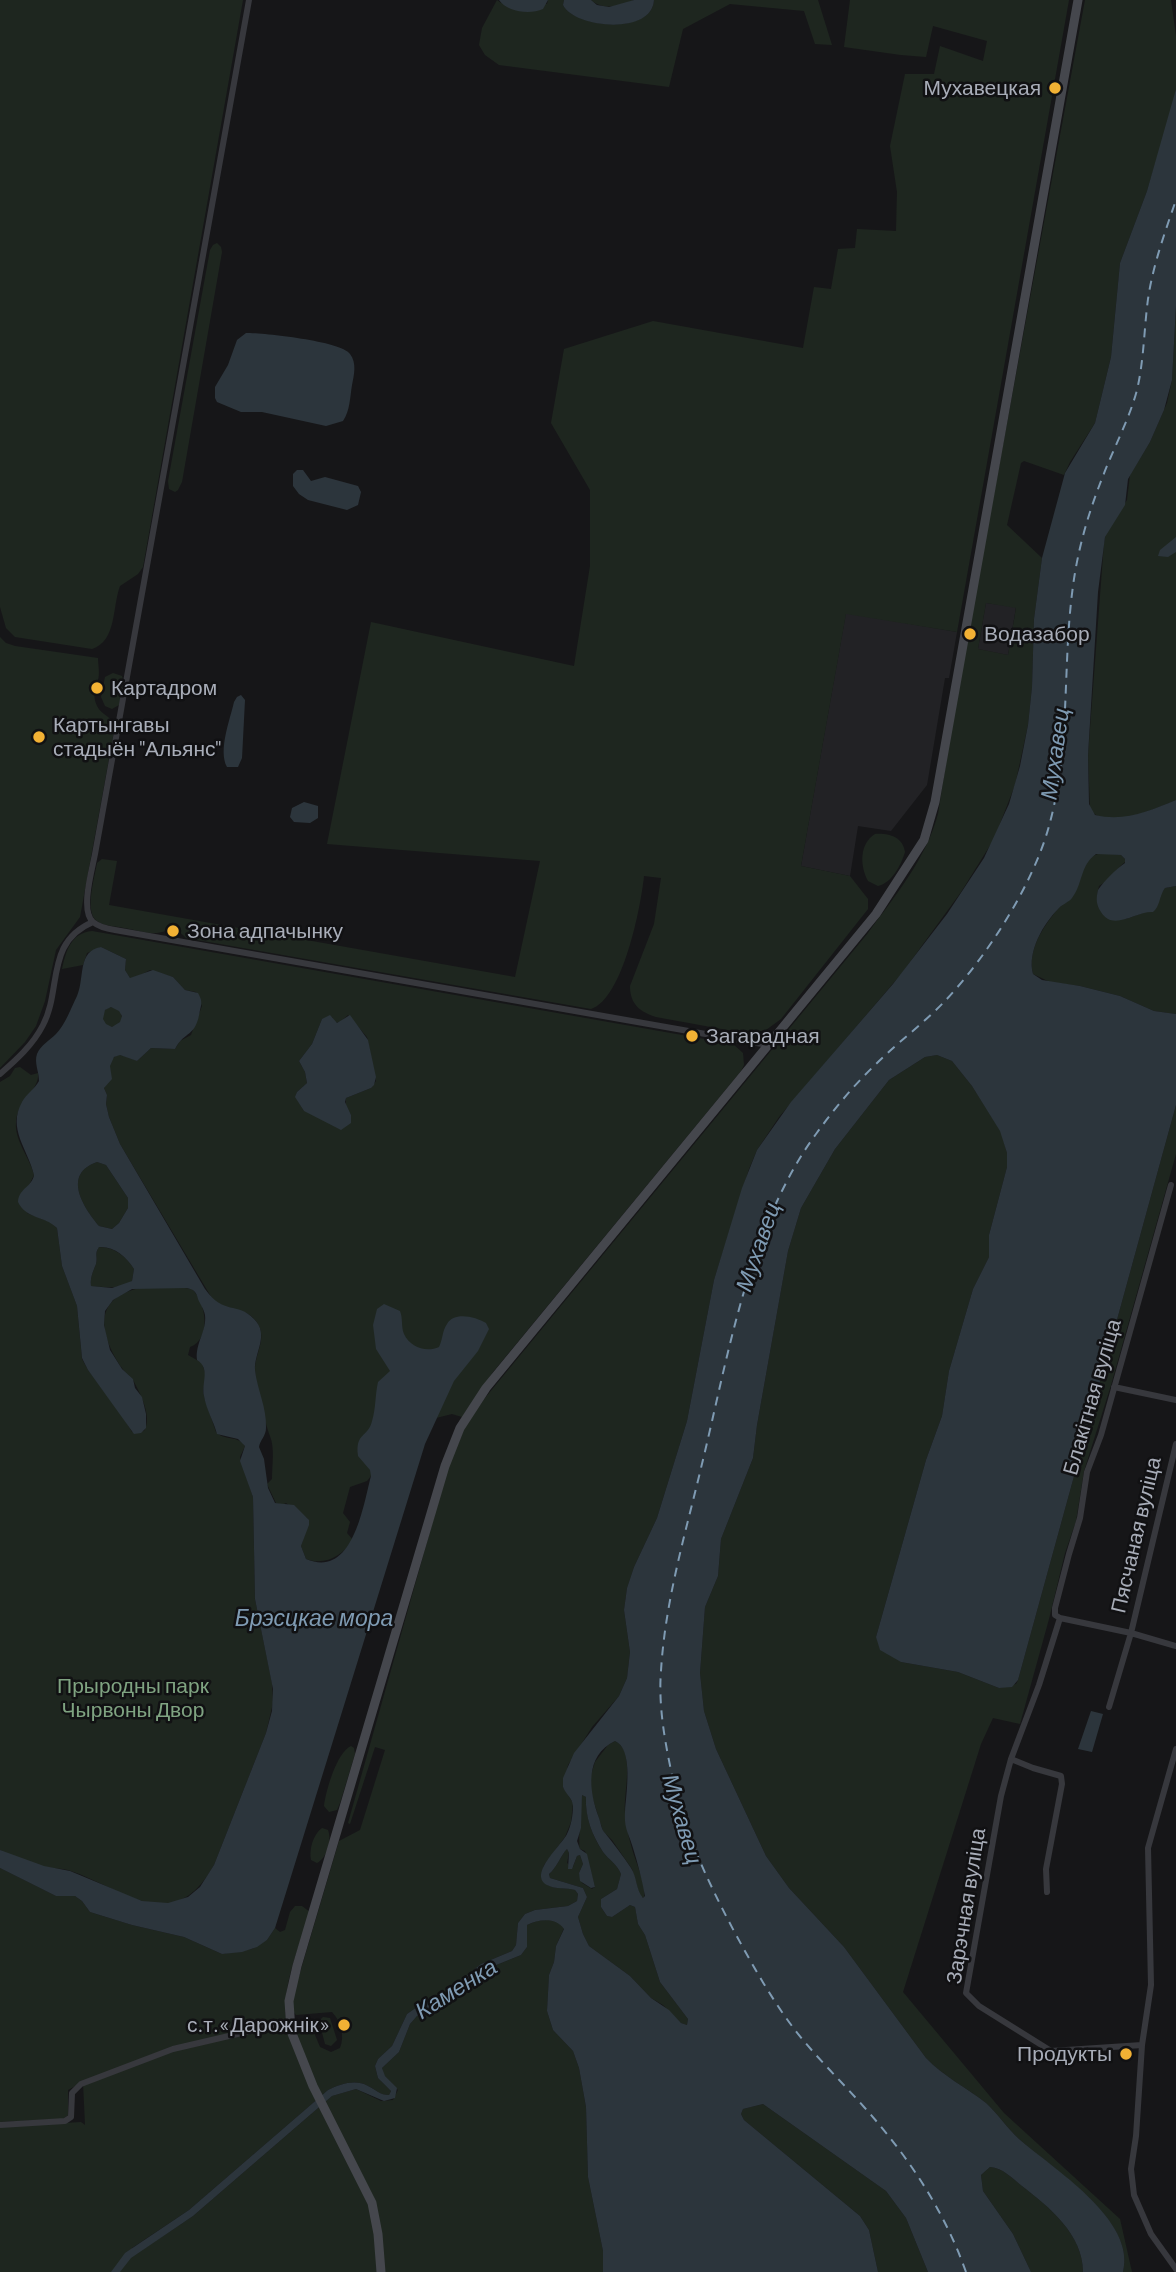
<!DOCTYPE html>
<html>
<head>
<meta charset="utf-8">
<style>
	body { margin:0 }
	canvas { display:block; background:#161618 }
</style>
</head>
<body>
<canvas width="1176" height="2272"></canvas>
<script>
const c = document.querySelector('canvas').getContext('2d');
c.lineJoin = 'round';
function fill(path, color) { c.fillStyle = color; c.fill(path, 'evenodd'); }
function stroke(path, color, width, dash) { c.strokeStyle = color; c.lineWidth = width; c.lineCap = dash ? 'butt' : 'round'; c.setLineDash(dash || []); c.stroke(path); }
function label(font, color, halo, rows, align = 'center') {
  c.font = font + ' Barlow,sans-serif'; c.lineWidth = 5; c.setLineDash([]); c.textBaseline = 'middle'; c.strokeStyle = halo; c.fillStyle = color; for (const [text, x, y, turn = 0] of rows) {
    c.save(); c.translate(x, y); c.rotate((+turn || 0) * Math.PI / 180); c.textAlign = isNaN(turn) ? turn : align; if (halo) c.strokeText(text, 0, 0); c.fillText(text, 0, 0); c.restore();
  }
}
fill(new Path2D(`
	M986,603L1016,607L1008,655L978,649Z
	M846,613L957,632L949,678H945L927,785L891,831L858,826L850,876L801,866Z`), '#222225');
fill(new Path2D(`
	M0,0H243L143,567L138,574L120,586C112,607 117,641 92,649L15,637L6,628L0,607Z
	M497,0L501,3L547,4L548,0H564L563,5C575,28 652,35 654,0H818L832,45L815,44L804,11L730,4L683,29L669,87L499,65L485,55L479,45L482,28Z
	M591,0H634C620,6 604,11 591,0Z
	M850,0H1069L957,632L846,614L801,866L850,876L868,899V909L781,1019L766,1030L749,1034L656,1017C640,1012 630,1004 630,986L654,924L661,878L644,876C641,906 623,999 591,1009L186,938C173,924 171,931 157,933C147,934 133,929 124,928C115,926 104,926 97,921C84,912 95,876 97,863L102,859L117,861L109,905L515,977L540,861L327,844L371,622L574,666L590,566V490L551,423L564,349L653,321L803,348L814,287L831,289L838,249L855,248L857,229L896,231L897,192L890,146L905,74H934L940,46L983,61L987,41L933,26L926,57L901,55L844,47Z
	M1085,0H1171L1176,36V89L1172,108L1147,191L1120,263L1111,357L1095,423L1070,462L1064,475L1024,461L1021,463L1007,525L1042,558L1034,619L1032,687L1028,725L1015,785L994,839L961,892L902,973L779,1117L757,1150L749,1169L714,1280L687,1421L657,1518L634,1567L627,1588L624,1610L630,1652L627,1678L619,1696L592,1727L568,1765L563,1787L573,1803L571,1822L565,1837L544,1865L541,1877C548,1892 562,1886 575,1890L578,1894L577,1901L568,1906L535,1910L525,1914L518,1923L516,1945L512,1951L481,1964L441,1996L420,2005L407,2014L392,2046L378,2059L375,2066L378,2078L391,2091L389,2095C380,2095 376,2090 368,2086C355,2079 341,2084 328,2090L189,2210L132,2248L136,2254L193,2216L332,2096L356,2089L381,2101L393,2100L398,2090L383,2074L382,2068L399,2052L410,2024L417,2016L443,2004L484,1970L521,1955L527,1947V1925C539,1919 556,1917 564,1928L556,1946L554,1962L549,1975L547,2011L553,2030L573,2051L579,2068L586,2107L588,2177L603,2251V2272H0V2127L81,2122L85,2125L83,2082L68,2090V2115L63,2119L0,2122V1868L56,1896H75L82,1901L90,1912L132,1925L184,1937L222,1954L252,1949L267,1940L275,1928L280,1932L285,1930L290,1912L295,1906H302L310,1912C300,1945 282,1984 286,2019C289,2046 304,2071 316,2095L319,2093L297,2043V2028L304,2022L310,2023L320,2047L331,2052L340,2048C345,2036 341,2021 332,2012L296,2015L292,2010L294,1993L339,1841L360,1830L385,1750L375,1747L350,1824L348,1823L447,1471L465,1427L485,1398L868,933C895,896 926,859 938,814L965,644L969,638L970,624ZM986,603L1016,608L1008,655L978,649Z
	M217,243L221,247L222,252L182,482L178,490L175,492L169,489L168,481L210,250L213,245Z
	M1176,306V800C1157,808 1105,832 1090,809L1088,755L1104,543L1106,532L1127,500L1130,475L1150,442L1167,403L1172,380Z
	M0,637L6,643L15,646L98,658C98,664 100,674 98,680C95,688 92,696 97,706C101,715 112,716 115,726L80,917L56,950L45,1001L36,1026L25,1042L0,1068Z
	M113,673L122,676L124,684L119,705L112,709L105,706L101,697L105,677Z
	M875,834C889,833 903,837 905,852C901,865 892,883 878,886L868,881C860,866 859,844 875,834Z
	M1102,853L1121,855L1125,859V862C1115,870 1110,880 1099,886L1097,895L1098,907L1126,919L1148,911L1165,888L1176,886V1014L1154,1011L1120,996L1080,986L1050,982L1033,974C1027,951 1043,927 1057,910C1063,903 1070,899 1075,890C1084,876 1082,856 1102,853Z
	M92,931L733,1044L743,1053L744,1065L741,1071L493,1372L462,1417L452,1414L436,1418L426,1430L375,1471L367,1481L350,1487L343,1513L350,1522L347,1533L353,1540C342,1556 325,1566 306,1559L301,1546L309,1522L307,1518L286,1503L282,1505L276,1503L267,1484L272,1479C272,1466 275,1448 270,1436C265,1422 255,1384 255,1368C256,1351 268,1337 256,1321C245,1306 225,1312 213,1300L120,1144L109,1117L106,1104L107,1095L104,1088C107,1080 108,1054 120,1055C126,1056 132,1059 137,1061L151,1048L175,1049L180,1041L191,1035L202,1006L196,992L185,990L173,977L150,970L135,978H130L125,970L126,959L101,947L87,953L83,965L62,969C66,951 71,933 92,931ZM348,1015L367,1037L376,1081L371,1088L346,1098V1106L351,1115L304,1111L296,1097L297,1092L307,1083L305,1072L299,1061L312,1044L322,1019L332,1017L335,1022L339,1023Z
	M102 1017a10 10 0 1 1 20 0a10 10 0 1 1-20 0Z
	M937,1055L952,1061L972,1086L1001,1131L1007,1153V1167L989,1235V1257L973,1289L949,1371L942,1416L926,1460L876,1637L901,1662L958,1672L999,1688L1016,1684L1018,1680L1176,1105V1154L1111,1385L1084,1471L1076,1521L1065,1553L1049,1619L1020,1724L993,1718L981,1744L903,1992L1004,2113L1120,2219L1132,2272H1123C1137,2220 1051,2168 1019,2139C1007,2128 998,2114 986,2103C966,2087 944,2077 926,2058L844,1947L789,1888L766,1856L716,1749L704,1711L700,1673L705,1607L718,1576L721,1539L753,1458L757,1425L788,1251L801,1208L835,1149L889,1080L925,1057Z
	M20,1067L31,1075L38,1073C40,1090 17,1101 16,1122C14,1140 30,1158 34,1175L29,1185L27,1213L50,1222L57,1228L62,1266L77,1306L82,1359L88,1370L120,1412L132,1432L144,1431C153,1417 140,1393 133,1380C131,1376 125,1373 122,1368C107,1346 91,1311 122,1294C141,1284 172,1285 192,1289C206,1302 212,1339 190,1347L188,1355L202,1363L206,1376L203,1391L205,1400L216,1432C224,1441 238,1435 245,1446L240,1457L253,1497L255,1599L272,1683L273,1703L266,1733L214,1865C172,1939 124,1888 68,1870C61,1868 53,1869 46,1867C31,1864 14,1858 0,1850V1082L10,1076L15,1068Z
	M97,1162L106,1165L128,1198V1208L119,1223L112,1229L99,1226C83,1207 62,1174 97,1162Z
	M99,1247C114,1247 126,1256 134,1269L132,1281C118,1290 106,1287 91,1286C90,1277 93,1272 96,1264C98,1256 94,1254 99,1247Z
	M615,1741C636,1750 623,1794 625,1813C626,1828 631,1847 636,1861C640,1873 646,1886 644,1898L640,1896L632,1869L612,1840L603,1831L591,1793L590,1778L595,1762L608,1745Z
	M351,1746L354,1748L355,1754L340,1803L337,1810L329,1812L324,1806C326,1790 337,1752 351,1746Z
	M582,1795L586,1797C585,1816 592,1836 603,1852C609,1860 617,1864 621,1874L617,1889L601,1899V1907L607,1916L612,1917L630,1905L635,1907L638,1924L645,1935L660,1982L688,2019L687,2025L681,2023L663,2005L651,1998L630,1976L589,1946L583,1934L578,1917L587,1897L583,1888L550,1878L549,1874C556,1869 561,1855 567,1849L569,1853L567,1863L573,1867L577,1856L580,1855L583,1864L579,1873L582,1883L592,1889L595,1887L585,1851L580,1849C578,1845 581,1801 582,1795Z
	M322,1828L328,1830C332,1840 327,1858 317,1863L311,1860C309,1850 313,1834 322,1828Z
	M323,2017L330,2018L337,2040L331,2046L325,2044L319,2021Z
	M763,2104L886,2191L906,2218L928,2272H878L869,2230L860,2216L744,2120L741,2114L743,2109Z
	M990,2167C1003,2168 1012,2178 1022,2186C1049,2207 1083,2234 1083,2272H1031L1013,2234L983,2191L981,2175Z`), '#1e261f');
fill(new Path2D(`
	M499,0H548L543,9C530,15 507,12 499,0Z
	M564,0H591L597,5L609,7L634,0H654C652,36 574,28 563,5Z
	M1176,89V306L1172,380L1164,410L1150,442L1128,479L1125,505L1105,537L1098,592L1088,755L1089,804L1095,815C1125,822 1149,811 1176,800V886L1165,888C1159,896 1160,907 1153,912C1136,911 1113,932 1101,912C1096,905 1096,898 1098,890C1105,880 1115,870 1125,863V859L1121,855L1096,854C1080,865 1083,884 1072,898C1069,902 1063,904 1059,908C1043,924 1027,952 1033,974L1042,980L1080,986L1120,996L1154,1011L1176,1014V1105L1018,1680L1012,1687L999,1688L958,1672L901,1662L880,1650L876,1637L926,1460L942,1416L949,1371L973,1289L989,1257V1235L1007,1167V1153L1000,1131L972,1086L952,1061L937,1055L925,1057L889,1080L835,1149L801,1208L788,1251L757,1425L753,1458L721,1539L718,1576L705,1607L700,1673L704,1711L716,1749L766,1856L789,1888L844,1947L926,2058C944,2077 966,2087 986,2103C998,2114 1007,2128 1019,2139C1052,2168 1137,2220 1123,2272H1083C1083,2234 1049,2207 1022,2186C1012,2178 1003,2168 990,2167L981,2175L983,2191L1013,2234L1031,2272H928L906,2218L886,2191L763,2104L743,2109L741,2114L744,2120L860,2216L869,2230L878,2272H603V2251L588,2177L586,2107L579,2068L573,2051L553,2030L547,2011L549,1975L554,1962L556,1946L564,1929C556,1917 539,1919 527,1925V1947L521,1955L484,1970L443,2004L417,2016L410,2024L399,2052L382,2068L385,2076L397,2088L395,2098L384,2101L356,2089L332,2096L193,2216L131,2258L120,2272H111L125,2253L189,2210L328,2090C341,2084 355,2079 368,2086C376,2090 380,2095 389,2095L391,2091L378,2078L375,2066L378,2059L392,2046L407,2014L420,2005L441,1996L481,1964L512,1951L516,1945L518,1923L525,1914L535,1910L568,1906L577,1901L578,1894L575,1890C566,1887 556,1890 547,1885C528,1874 561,1846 567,1834C571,1826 573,1815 573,1806C572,1797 566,1795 563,1787V1778L574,1753L619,1696L627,1678L630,1652L624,1610L627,1588L634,1567L657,1518L687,1421L714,1280L742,1188L757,1150L791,1102L893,984L947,914L984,858L1009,804L1020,766L1028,725L1032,687L1034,619L1042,558L1065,473L1095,423L1111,357L1120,263L1147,191ZM615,1741C634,1749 626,1794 625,1812C624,1830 629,1833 633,1848C638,1864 642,1880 645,1896L643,1898C636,1890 637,1877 631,1868C623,1856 614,1844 605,1833C601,1829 601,1823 599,1818C589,1791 584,1756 615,1741ZM582,1795L586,1797C585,1817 592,1835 603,1852C609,1860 617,1864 621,1874L617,1889L601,1899V1907L607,1916L612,1917L630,1905L635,1907L638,1924L645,1935L660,1982L688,2019L687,2025L681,2023L669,2010L651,1998L630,1976L589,1946L583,1934L578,1917L587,1897L583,1888L550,1878L549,1874C556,1869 561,1855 567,1849L569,1853L568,1869H572L577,1856L580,1855L583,1864L579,1873L580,1881L591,1888L595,1887L587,1854L580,1849L577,1841L581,1828Z
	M246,333C264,333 341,341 350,354C357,363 354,375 352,385C350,397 350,411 343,421L326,426L262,412H241L217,402L215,398V387L228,365L237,340Z
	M297,470H303L311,481L325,477L358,486L361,492L358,505L347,510L308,500L299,494L293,486V474Z
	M1176,537V552L1168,557L1158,556L1160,550Z
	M241,695L245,700L242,758L238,767H227C218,750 230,720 234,702L237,697Z
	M304,802L318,806V818L310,823L294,822L290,817L292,808Z
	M101,947L126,959L125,970L130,978L153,970L173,977L185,990L198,993C202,1000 202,1003 200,1010C196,1038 185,1030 175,1049L151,1048L137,1061L120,1055L114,1057L110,1066L112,1079L104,1088L107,1095L106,1104L109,1117L120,1144L205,1289C224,1316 237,1301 254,1319C270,1335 254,1352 255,1370C257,1389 267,1408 266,1428C266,1436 260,1440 259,1447L264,1459L268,1488L275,1503L294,1505L309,1520V1525L301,1546L306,1559C353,1579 363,1506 371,1476L370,1470L358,1456C355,1432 368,1438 372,1421C376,1408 375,1395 378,1382L390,1371L376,1349L373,1325L377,1309L384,1304L400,1311C403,1318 401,1327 404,1334C410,1347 426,1353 439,1347C443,1339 442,1331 447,1324C454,1311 476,1317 486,1323L489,1329L478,1351L454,1381L425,1444L275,1928L267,1940L257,1947L242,1952L222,1954L184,1937L132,1925L90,1912L82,1901L75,1896H56L0,1868V1850L44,1866L70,1871L142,1901L168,1903L188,1897L200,1887L214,1865L266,1733L272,1711L273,1689L255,1599L253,1497L240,1461L245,1446L238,1439L217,1434C214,1422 206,1409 204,1396C201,1383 211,1369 197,1360C195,1343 207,1331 205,1315C204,1309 200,1304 198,1299C196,1292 195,1290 187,1288L132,1289L113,1300L105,1311L104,1325L110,1350L122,1369L133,1379L135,1388L142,1397L146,1414V1428L141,1433L134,1434L88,1370L82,1358L77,1306L62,1266L57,1228C45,1216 26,1219 18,1202C19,1188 32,1187 34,1175C28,1149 7,1129 22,1102C26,1094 35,1089 39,1081C39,1071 34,1063 37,1054C41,1045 49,1041 56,1034C65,1025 71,1008 77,996C85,978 77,951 101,947ZM111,1007L119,1011L122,1016L120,1022L112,1027L106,1024L103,1019L105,1010ZM97,1162L106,1165L128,1198V1208L119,1223L112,1229L99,1226C83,1207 62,1174 97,1162ZM99,1247C114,1246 126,1256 134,1269L132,1281L112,1288L91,1286C90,1277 93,1272 96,1264C98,1256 94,1254 99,1247Z
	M330,1015L337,1023L350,1015L368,1040L376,1077L374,1085L371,1088L346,1098L345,1102L351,1115V1123L341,1130L304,1111L295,1097L297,1092L307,1083L305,1072L299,1061L312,1044L322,1019Z
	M1091,1711L1103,1714L1092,1752L1078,1749Z`), '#2c353c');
stroke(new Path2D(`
	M966,2272C944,2210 908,2156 864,2107C841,2081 816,2057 795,2030C772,2000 753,1966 735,1933C709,1884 687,1838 674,1784C666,1748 658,1708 661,1671C665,1602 685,1535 701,1468C728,1358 748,1227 816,1134C834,1109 854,1085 876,1064C898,1042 923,1024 944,1002C986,958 1033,885 1049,826C1071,747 1062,666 1073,586C1078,548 1089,511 1103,476C1114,447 1129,420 1137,390C1144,360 1144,329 1148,299C1153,265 1165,232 1176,200`), '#7f9bb3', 2, [9, 7]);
stroke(new Path2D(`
	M249,0L95,854C92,870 80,911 93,922C99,927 108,929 115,930L768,1045
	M0,1074C16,1060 33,1045 43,1025C62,989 45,942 93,922
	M1114,1387L1176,1400
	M1060,1618L1039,1685L1011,1759L1001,1796L966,1993L979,2006L1051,2051L1142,2045
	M1060,1618L1055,1615V1608L1069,1554L1080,1518L1087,1472L1101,1435L1171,1185
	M1060,1618L1131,1633L1176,1646
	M1109,1707L1131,1633L1176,1444
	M1176,1749L1148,1848L1151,1985L1142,2045L1136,2136L1131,2169L1134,2195L1151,2234L1176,2269
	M1011,1759L1033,1768L1061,1776L1062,1784L1046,1869L1047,1892
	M0,2125L65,2121L71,2117L72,2093L81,2084L173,2049L289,2022`), '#37383d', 6);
stroke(new Path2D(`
	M381,2272L378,2234L372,2203L313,2086L291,2031L289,2001L297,1966L445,1466L460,1428L486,1388L876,914L924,840L935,802L1078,0`), '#45474d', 9);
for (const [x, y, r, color] of [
	[1055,88,7,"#f2b134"],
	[970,634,7,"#f2b134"],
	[97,688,7,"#f2b134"],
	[39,737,7,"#f2b134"],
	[173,931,7,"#f2b134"],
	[692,1036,7,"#f2b134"],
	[344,2025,7,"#f2b134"],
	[1126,2054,7,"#f2b134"]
]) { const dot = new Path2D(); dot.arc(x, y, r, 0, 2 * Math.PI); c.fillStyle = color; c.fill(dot); stroke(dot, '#111113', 2.5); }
label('21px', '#a8adb8', '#111113', [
	["Мухавецкая",1041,88,"right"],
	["Водазабор",984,634],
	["Картадром",111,688],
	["Картынгавы",53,725],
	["стадыён \"Альянс\"",53,749],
	["Зона адпачынку",187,931],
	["Загарадная",706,1036],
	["с.т.«Дарожнік»",330,2025,"right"],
	["Продукты",1112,2054,"right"]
], 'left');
label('21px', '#a8adb8', '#111113', [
	["Блакітная вуліца",1092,1397,-74],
	["Пясчаная вуліца",1136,1535,-77],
	["Зарэчная вуліца",966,1906,-81]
]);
label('21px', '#7fa381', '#111113', [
	["Прыродны парк",133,1686],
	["Чырвоны Двор",133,1710]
]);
label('italic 23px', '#7f9bb3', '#111113', [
	["Мухавец",1055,754,-82],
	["Мухавец",758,1247,-71],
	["Брэсцкае мора",314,1618],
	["Мухавец",682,1819,74],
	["Каменка",456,1989,-32]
]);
</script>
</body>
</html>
